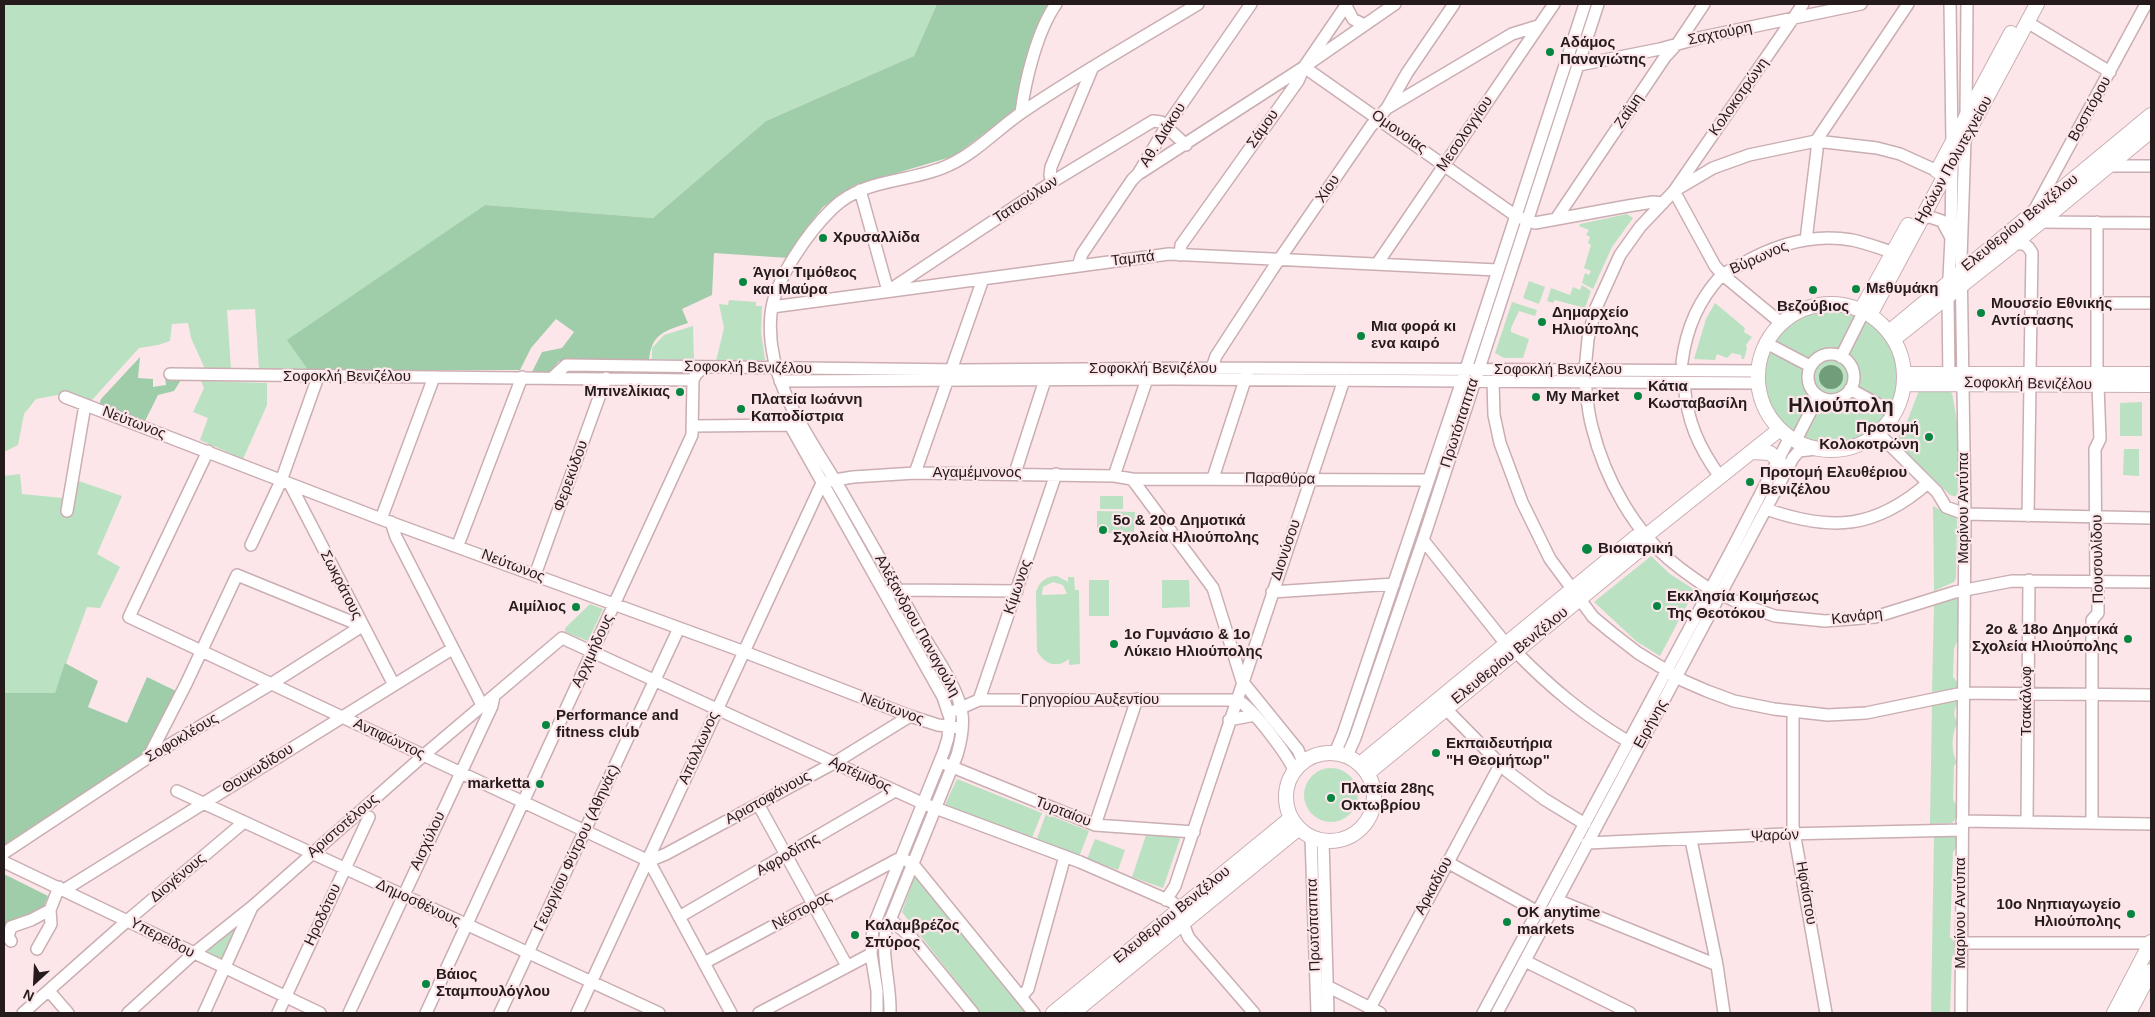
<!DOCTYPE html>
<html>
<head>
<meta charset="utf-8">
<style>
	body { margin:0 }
	#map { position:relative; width:2155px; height:1017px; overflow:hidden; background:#fde6e9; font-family:Helvetica,sans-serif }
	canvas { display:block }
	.frame { position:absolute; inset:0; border:5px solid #251b1c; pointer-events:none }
	.north { position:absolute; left:10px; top:957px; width:50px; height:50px; -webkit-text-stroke:4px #fde6e9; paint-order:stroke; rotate:205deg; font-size:14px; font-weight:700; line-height:20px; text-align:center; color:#251b1c }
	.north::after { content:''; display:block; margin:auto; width:18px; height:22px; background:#251b1c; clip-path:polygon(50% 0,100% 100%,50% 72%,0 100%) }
</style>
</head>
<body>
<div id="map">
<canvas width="2155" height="1017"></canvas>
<div class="frame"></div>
<div class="north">N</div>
</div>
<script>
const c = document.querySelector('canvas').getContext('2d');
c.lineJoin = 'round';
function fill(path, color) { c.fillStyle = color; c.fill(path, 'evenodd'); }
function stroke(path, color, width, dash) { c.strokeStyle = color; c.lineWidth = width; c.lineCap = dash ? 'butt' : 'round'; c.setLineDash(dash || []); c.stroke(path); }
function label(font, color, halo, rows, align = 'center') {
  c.font = font + ' Helvetica,sans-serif'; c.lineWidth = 4.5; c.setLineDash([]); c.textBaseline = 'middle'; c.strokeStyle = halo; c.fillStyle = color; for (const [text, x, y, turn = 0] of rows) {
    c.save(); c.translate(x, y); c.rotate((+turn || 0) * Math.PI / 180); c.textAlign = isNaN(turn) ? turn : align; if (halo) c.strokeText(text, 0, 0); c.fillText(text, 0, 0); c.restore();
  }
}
fill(new Path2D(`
	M4,4H937L914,56L766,121L653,218L485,205L288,340L308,370L259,369L255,309L227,310L231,369H205L191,338L188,323L172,324L170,341L158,345L139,348L92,400L68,393L36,399L24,414L18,445L4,452Z
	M1627,214L1633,218L1612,247L1593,289L1582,283L1585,273L1589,275L1591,271L1584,268L1591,245L1588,243L1590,237L1586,235L1589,230L1579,226L1580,224Z
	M1529,281L1545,287L1539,304L1523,298Z
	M1582,285L1591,291L1585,308L1555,300L1553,303L1547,301L1551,288L1570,295L1573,287L1580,290Z
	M729,300L756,302V306H762L761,332L765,360L716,361L724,328L719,304L728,305Z
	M1512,302L1537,310L1535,316L1519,311L1511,328V332L1529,339L1523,358H1504L1495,353Z
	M1715,303L1745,328L1744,332L1752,337L1746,345L1747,349L1744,359H1742L1741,355L1732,353L1727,358L1717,354L1715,360L1694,359L1706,319Z
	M1765 377a67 67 0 1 1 134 0a67 67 0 1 1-134 0Z
	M693,326L694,360L652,359V348L664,335Z
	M201,381L267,383V405L243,459L200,440L208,418L193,412L204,388Z
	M1920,388H1943L1952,393L1958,428L1957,497L1950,495L1895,441L1906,424Z
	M1461,400L1462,401L1351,731Z
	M2142,402V436H2120V403Z
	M2124,449H2139V476L2123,475Z
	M20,474L22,494L63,498L76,480L122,496L97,554L120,567L100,608L87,607L55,693H4V476Z
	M1100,496H1123V509H1100Z
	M1933,506L1957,519L1956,578L1954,582L1934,591Z
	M1097,511L1135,512L1134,533H1097Z
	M1651,556L1670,574L1695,590L1660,656L1636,641L1594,602Z
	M1057,576L1068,582V577H1074L1075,590H1079L1080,664L1069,665V659C1057,669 1044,664 1037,651L1036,592C1039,582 1046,576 1057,576ZM1053,582L1063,585L1067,594L1042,595L1043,587Z
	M1089,580H1109V616H1089Z
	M1162,580H1189L1190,607L1162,608Z
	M1953,599H1957L1958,602V639L1954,649L1953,677L1958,683V687L1954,689L1932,692L1934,603Z
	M590,604L603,609L588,641L565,632V628Z
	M1957,701L1958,704C1953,709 1953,717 1958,723C1951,732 1951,753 1957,762L1954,766L1953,800L1957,806L1956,818L1952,823L1930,824L1932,703Z
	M1304 795a27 27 0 1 1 54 0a27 27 0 1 1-54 0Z
	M957,779L1042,813L1031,840L944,807Z
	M1046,814L1089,831L1079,857L1036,841Z
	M1953,834L1956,838V848L1953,852L1950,937L1955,942L1954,954L1952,957L1950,1013H1931L1934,836Z
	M1146,835L1177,836L1180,839L1163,888L1132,877Z
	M1095,839L1125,850L1118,870L1087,859Z
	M915,875L1029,1013H981L902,912Z
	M235,927L239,930L224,963L207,955V951Z`), '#bae1c2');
fill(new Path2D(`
	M937,4H1049L1032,43L1018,108L954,156L853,186L823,207L807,227L788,258L714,253L712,295L682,309L688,323C664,331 651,334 649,361H559L548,373L532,372L542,352L562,348L574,332L556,319L531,348L520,370H308L287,340L485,205L653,218L766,121L914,56Z
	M140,357L138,378L153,379V387L166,385L165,377L181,380L174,391L158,395L145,421L99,405L101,399Z
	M65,663L98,681L88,707L127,723L147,677L176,691L145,753L4,845V693H55Z
	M4,874L48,896L43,908L8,924L4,930Z`), '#9fcca9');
fill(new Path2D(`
	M1819 377a12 12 0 1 1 24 0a12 12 0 1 1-24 0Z`), '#719d7b');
const minor = new Path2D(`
	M1950,4L1952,144
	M1346,6L1353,19L1364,25
	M2027,22L2110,72
	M1579,65L1660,49L1703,37L1861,4
	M1304,67L1516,216L1535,223L1628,206L1653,202L1663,203
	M1389,107L1512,34L1538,26
	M1021,113C1025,81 1037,31 1056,4
	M1966,117L1967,4
	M2109,166H2151
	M1140,173L1304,67L1395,4
	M1052,182L1050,175L1051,167L1092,69
	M860,190L888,291
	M2035,209L2146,4
	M1922,218L1930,217L1942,221L1950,236
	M1556,219L1665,57L1678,43L1704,4
	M2040,222L2151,223
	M1806,240L1817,150L1816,141L1908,4
	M2014,244C2024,243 2027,244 2032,253L2030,373
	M1180,255L1181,245L1298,81L1304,67L1347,4
	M1377,264L1554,4
	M1078,266L1082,254L1132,180L1138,174L1166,127L1251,4
	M891,289L1052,182L1153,121L1161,122L1186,145
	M2097,303H2151
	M772,307L1169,254L1497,270
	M1781,323L1723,275L1715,266L1674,191L1803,4
	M1770,345L1810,366
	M1808 377a23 23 0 1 1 46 0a23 23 0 1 1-46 0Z
	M1841,357L1860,319
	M1682,362C1686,330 1698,301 1720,277C1725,272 1733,269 1740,265C1774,245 1813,233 1852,240C1866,243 1879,248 1892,252
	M1585,370L1588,339L1595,310L1620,255L1640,227L1674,191L1713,168L1749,155L1816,141L1877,148L1900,154L1944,174
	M170,374L693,380
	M2097,374V222
	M1212,375V368L1216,356L1272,270L1371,126L1387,108L1407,73L1454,4
	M553,377L566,365L962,370L1212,368L1758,371
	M780,381L1172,379L1757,383
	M1493,381L1494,415L1500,443L1522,502L1550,559L1593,617L1611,632L1638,653L1684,681L1707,691L1734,701L1774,709L1828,715L1866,713L1963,693L2151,695
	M1585,382C1587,397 1588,413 1592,427C1605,479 1634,532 1676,565C1687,574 1699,582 1711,590
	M1949,382L1948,297L1951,238L1952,163
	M1684,383C1687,421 1698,446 1720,477
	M1850,389L1890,411
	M65,397L381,519L742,651L910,716L938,725L962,728
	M790,425L943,697L950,718L948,738L944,751L873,927L871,954L877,991V1013
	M694,426L790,425L795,420
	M1878,433L1937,492L1946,507L1965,514L2151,518
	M1798,436L1818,397
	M208,451L129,617L649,861
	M915,473L983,279
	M1015,473L1045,380
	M1114,476L1147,379
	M1213,478L1247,374
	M1132,479L1213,588L1242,681L1298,750L1303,762
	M829,481L853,477L915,473L1114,476L1132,479L1428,480
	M290,484L394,685
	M1766,509C1832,532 1875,529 1928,483
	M67,511L85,405
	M2028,516L2030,384
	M381,519L434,377
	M391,522L396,537L482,705
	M1423,540L1506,644
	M251,545L281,481L318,377
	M458,545L522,377
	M535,575L606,378
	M1272,592L1394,584
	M893,593L898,590L1017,591
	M1720,594L1746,606L1775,616L1825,621L1875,617L1955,592L2012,581L2151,582
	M1515,651C1551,688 1585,716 1629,742
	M979,700L1056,474
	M1441,704L1507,771L1544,799L1585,824
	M956,710L979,700H1236C1249,702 1288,756 1294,770
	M1793,713V826L1826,1013
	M1229,720L1255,715
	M1335,753L1343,734L1462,381L1585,4
	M149,756L186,684L237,575L362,626
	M1347,756L1355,738L1425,534L1598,4
	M945,764L1095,825L1194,832
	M177,791L659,1013
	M758,804L847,966
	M1962,821L2151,824
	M2027,822L2029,580
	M2092,823V620L2098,613V588L2096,582L2095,449L2100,439L2098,385
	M1095,825L1137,699
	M1311,837L1317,1013
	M1691,840L1717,965L1724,1013
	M1323,841L1328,1013
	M1587,843L1785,834L1962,830
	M4,853L149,757L271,684L362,626
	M649,861L666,854L834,763L910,716
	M649,861L731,1013
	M4,862L320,1013
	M1447,862L1538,912
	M64,890L452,649
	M1166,900L1175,886L1344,380
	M1557,900L1717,965
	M679,917L895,791
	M890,919L912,938L973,1013
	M11,941L8,937L11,927L31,920L50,910L59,887
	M1961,943H2151
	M37,949L51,924L50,910
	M1525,961L1630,1013
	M704,963L900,858L912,863L1034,1013
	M1327,986L1380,1013
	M49,991L68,1013
	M1021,997L1028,989L1065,856
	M1370,1008L1500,765
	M23,1013L128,920L244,822
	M128,1013L193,954L253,906L424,755L562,638L922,803L1080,862L1172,902C1184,910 1182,926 1189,938L1254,1013
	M204,1013L252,907
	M278,1013L369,817
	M349,1013L492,706L494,696
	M426,1013L692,435L693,380L696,374L703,368
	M500,1013L679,628
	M577,1013C660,837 739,659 822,483
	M759,1013L871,954
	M890,1013C891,985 881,958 886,930L957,755C961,741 964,728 962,714C959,689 935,656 923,635C897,588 870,541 843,494C812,440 764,382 771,314C774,280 809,231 833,208C865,177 912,183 949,165C974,154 998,129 1021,113C1078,74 1139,40 1198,4
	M1483,1013L1731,551L1790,437
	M1497,1013L1793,458L1799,451L1816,449
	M1961,1013L1965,514L1961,259L1965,140`);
const major = new Path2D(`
	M1937,171L2011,33
	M1758 377a73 73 0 1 1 146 0a73 73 0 1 1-146 0Z
	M1861,310L1908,225
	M1870,315L2037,4
	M1889,332L2151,115
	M1894,339L2014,244L2151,131
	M1904,374H2151
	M1904,384L2151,385
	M1752,452L1770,453L1779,461
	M1286 797a44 44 0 1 1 88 0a44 44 0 1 1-88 0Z
	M1360,764L1636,537L1647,535L1780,429
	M1368,773L1644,546L1647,535
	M1053,1013L1291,818
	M1073,1013L1299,828
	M2114,1013L2151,942
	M2129,1013L2151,971`);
stroke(minor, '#caaeb2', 14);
stroke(major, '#caaeb2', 16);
stroke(minor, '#fff', 11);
stroke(major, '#fff', 14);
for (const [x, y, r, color] of [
	[1550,52,5,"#068640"],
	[823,238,5,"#068640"],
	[743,282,5,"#068640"],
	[1856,289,5,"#068640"],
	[1813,290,5,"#068640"],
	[1981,313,5,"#068640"],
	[1542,322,5,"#068640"],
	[1361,336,5,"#068640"],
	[680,392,5,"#068640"],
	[1638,396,5,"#068640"],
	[1536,397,5,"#068640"],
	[741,409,5,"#068640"],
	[1929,437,5,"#068640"],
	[1750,482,5,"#068640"],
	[1103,530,5,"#068640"],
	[1587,549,6,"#068640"],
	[1657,606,5,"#068640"],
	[576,607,5,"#068640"],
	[2128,639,5,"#068640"],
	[1114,644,5,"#068640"],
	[546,725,5,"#068640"],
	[1436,753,5,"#068640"],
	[540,784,5,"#068640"],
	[1331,798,5,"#068640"],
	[2131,914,5,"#068640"],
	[1507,922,5,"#068640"],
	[855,935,5,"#068640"],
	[426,984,5,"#068640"]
]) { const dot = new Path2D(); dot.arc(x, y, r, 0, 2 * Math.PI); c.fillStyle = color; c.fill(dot); stroke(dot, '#fde6e9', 2); }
label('15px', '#251b1c', '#fde6e9', [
	["Σαχτούρη",1720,34,-12],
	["Κολοκοτρώνη",1739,97,-55],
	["Βοσπόρου",2090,109,-61],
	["Ζαΐμη",1629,111,-56],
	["Σάμου",1263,129,-55],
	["Ομονοίας",1399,132,35],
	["Μεσολογγίου",1465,134,-56],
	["Αθ. Διάκου",1163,135,-58],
	["Ηρώων Πολυτεχνείου",1954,160,-61],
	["Χίου",1328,189,-56],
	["Ταταούλων",1026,200,-33],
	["Ελευθερίου Βενιζέλου",2020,223,-39],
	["Βύρωνος",1759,258,-24],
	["Ταμπά",1133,259,-7],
	["Σοφοκλή Βενιζέλου",748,368,1],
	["Σοφοκλή Βενιζέλου",1153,369],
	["Σοφοκλή Βενιζέλου",1558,370],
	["Σοφοκλή Βενιζέλου",347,377],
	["Σοφοκλή Βενιζέλου",2028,384,1],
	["Νεύτωνος",134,423,21],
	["Πρωτόπαππα",1460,423,-72],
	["Αγαμέμνονος",977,473],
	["Φερεκύδου",571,476,-70],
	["Παραθύρα",1280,479,1],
	["Μαρίνου Αντύπα",1964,508,-90],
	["Διονύσου",1286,550,-71],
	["Πουσουλίδου",2098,559,-91],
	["Νεύτωνος",513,566,21],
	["Σωκράτους",341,585,63],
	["Κίμωνος",1018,587,-71],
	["Κανάρη",1857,617,-7],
	["Αλέξανδρου Παναγούλη",917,626,61],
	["Αρχιμήδους",593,651,-65],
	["Ελευθερίου Βενιζέλου",1510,656,-39],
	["Γρηγορίου Αυξεντίου",1090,700],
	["Τσακάλωφ",2027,701,-90],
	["Νεύτωνος",892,709,20],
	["Ειρήνης",1651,724,-61],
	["Σοφοκλέους",182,738,-31],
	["Αντιφώντος",389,739,25],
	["Απόλλωνος",699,748,-66],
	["Θουκυδίδου",258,769,-32],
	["Αρτέμιδος",860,775,25],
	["Αριστοφάνους",768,798,-29],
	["Τυρταίου",1063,812,21],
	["Αριστοτέλους",343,826,-41],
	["Ψαρών",1775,836,-2],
	["Αισχύλου",428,841,-65],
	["Γεωργίου Φύτρου (Αθηνάς)",577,848,-65],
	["Αφροδίτης",788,855,-30],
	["Διογένους",178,878,-40],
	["Αρκαδίου",1434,886,-62],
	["Ηφαίστου",1806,893,80],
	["Δημοσθένους",418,903,25],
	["Νέστορος",802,911,-28],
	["Μαρίνου Αντύπα",1961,913,-90],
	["Ηροδότου",323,915,-65],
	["Ελευθερίου Βενιζέλου",1172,915,-39],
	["Πρωτόπαππα",1314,925,-92],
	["Υπερείδου",162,938,27]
]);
label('bold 15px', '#251b1c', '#fde6e9', [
	["Αδάμος",1560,43],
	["Παναγιώτης",1560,60],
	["Χρυσαλλίδα",833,238],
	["Άγιοι Τιμόθεος",753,273],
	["και Μαύρα",753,290],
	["Μεθυμάκη",1866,289],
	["Μουσείο Εθνικής",1991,304],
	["Αντίστασης",1991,321],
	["Βεζούβιος",1813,307,"center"],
	["Δημαρχείο",1552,313],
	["Ηλιούπολης",1552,330],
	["Μια φορά κι",1371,327],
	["ενα καιρό",1371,344],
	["Κάτια",1648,387],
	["Κωσταβασίλη",1648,404],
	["Μπινελίκιας",670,392,"right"],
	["My Market",1546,397],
	["Πλατεία Ιωάννη",751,400],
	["Καποδίστρια",751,417],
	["Προτομή",1919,428,"right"],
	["Κολοκοτρώνη",1919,445,"right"],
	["Προτομή Ελευθέριου",1760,473],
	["Βενιζέλου",1760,490],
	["5ο & 20ο Δημοτικά",1113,521],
	["Σχολεία Ηλιούπολης",1113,538],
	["Βιοιατρική",1598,549],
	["Εκκλησία Κοιμήσεως",1667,597],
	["Της Θεοτόκου",1667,614],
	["Αιμίλιος",566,607,"right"],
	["2ο & 18ο Δημοτικά",2118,630,"right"],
	["Σχολεία Ηλιούπολης",2118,647,"right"],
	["1ο Γυμνάσιο & 1ο",1124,635],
	["Λύκειο Ηλιούπολης",1124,652],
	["Performance and",556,716],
	["fitness club",556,733],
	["Εκπαιδευτήρια",1446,744],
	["\"Η Θεομήτωρ\"",1446,761],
	["marketta",530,784,"right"],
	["Πλατεία 28ης",1341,789],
	["Οκτωβρίου",1341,806],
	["10ο Νηπιαγωγείο",2121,905,"right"],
	["Ηλιούπολης",2121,922,"right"],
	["OK anytime",1517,913],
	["markets",1517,930],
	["Καλαμβρέζος",865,926],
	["Σπύρος",865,943],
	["Βάιος",436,975],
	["Σταμπουλόγλου",436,992]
], 'left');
label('bold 20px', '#251b1c', '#fde6e9', [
	["Ηλιούπολη",1841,406]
]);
</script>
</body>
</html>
